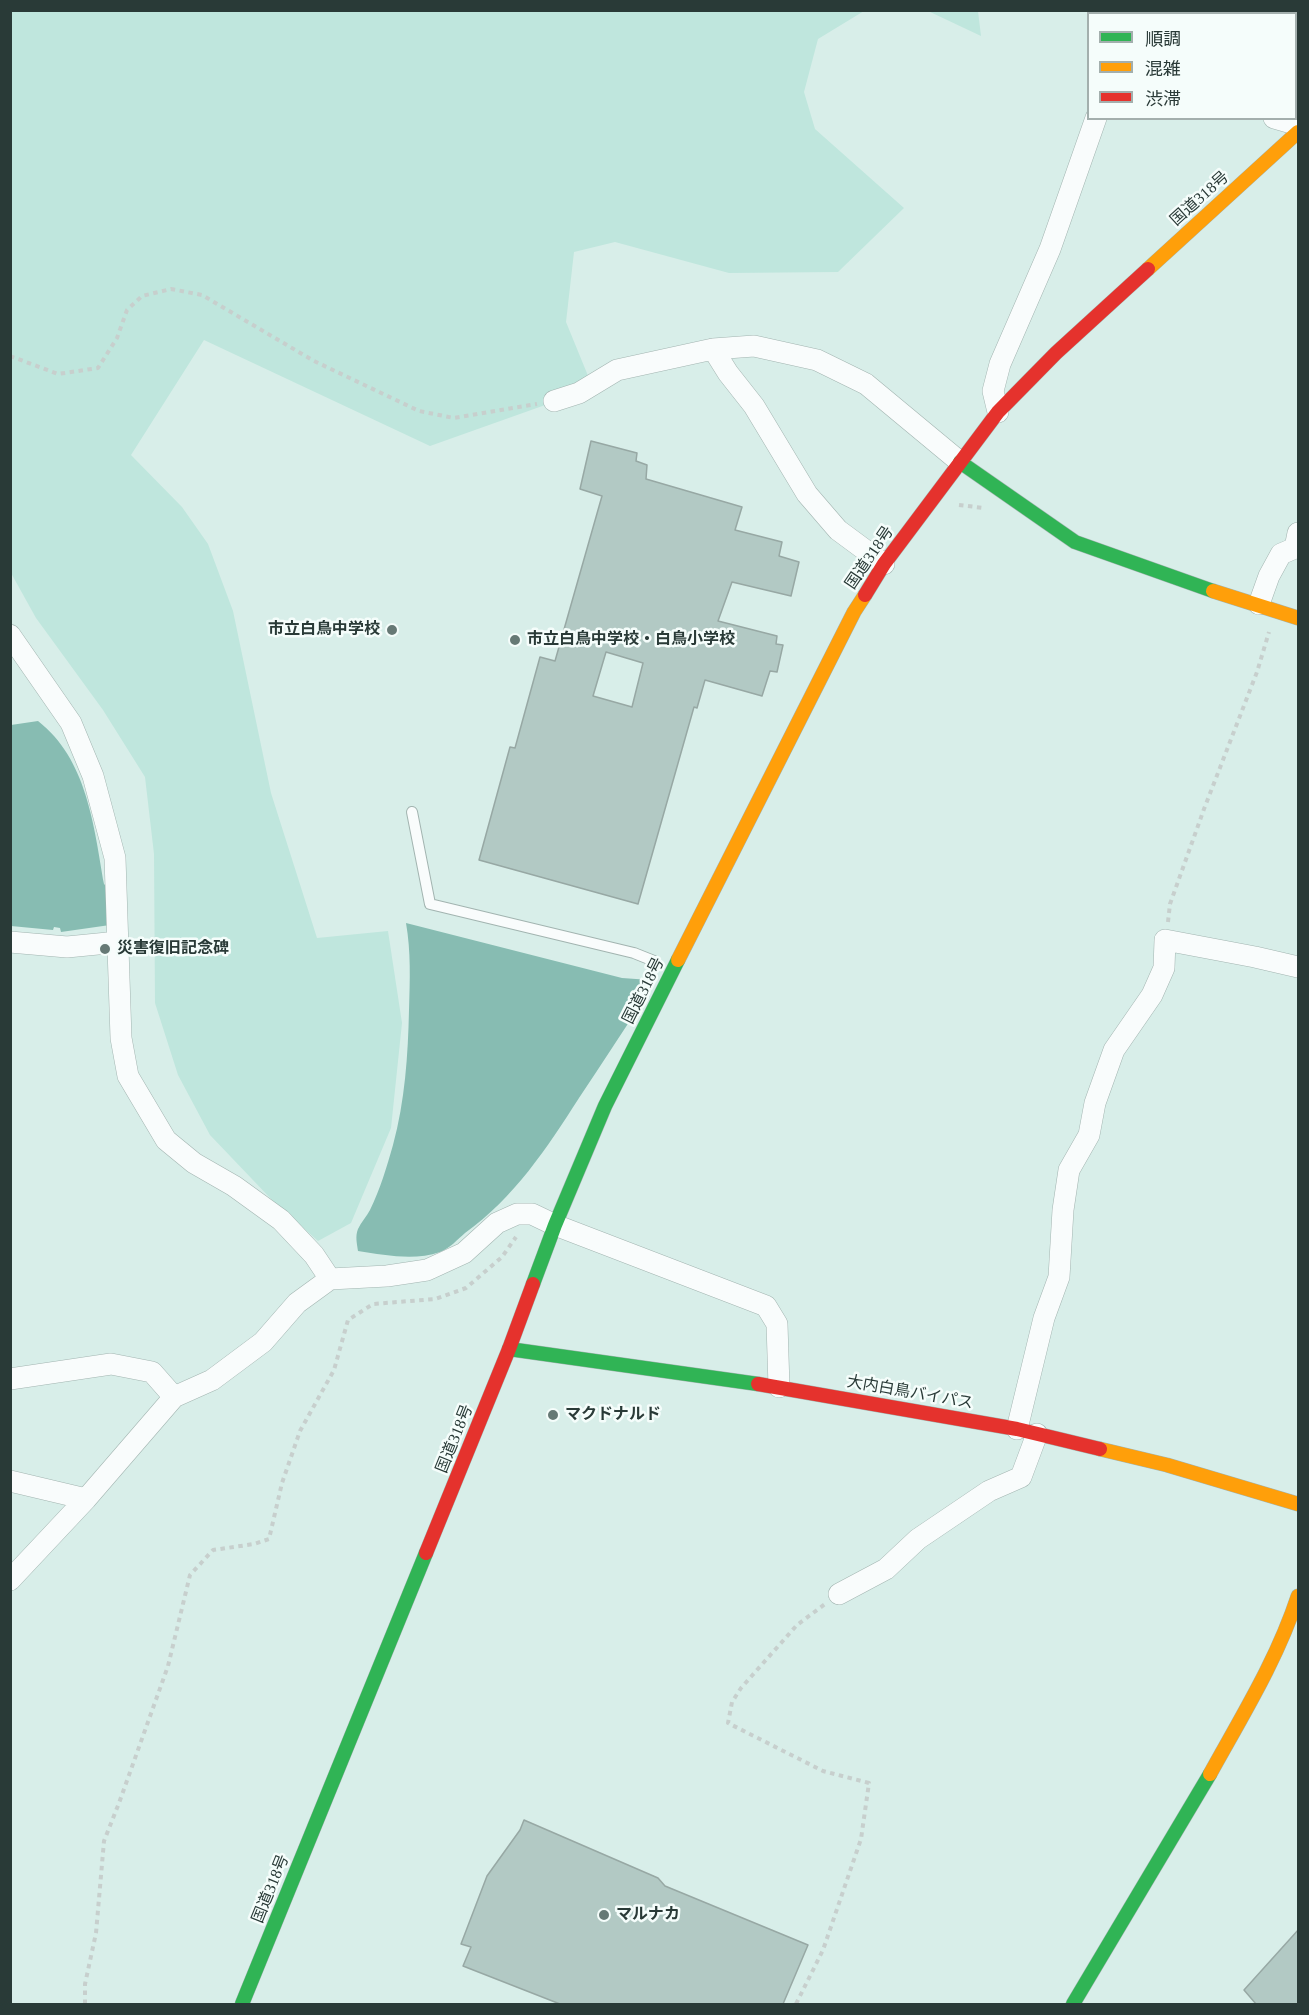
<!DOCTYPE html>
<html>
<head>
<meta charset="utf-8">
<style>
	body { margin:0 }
	#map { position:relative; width:1309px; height:2015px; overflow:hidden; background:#d8eee9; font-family:"Times New Roman","Noto Sans JP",serif }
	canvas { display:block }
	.frame { position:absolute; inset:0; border:12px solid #293a37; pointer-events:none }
	.legend { position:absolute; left:1087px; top:12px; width:210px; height:108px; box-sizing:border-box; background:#f5fdfb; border:2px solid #a3afad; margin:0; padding:8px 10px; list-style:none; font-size:18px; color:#293a37 }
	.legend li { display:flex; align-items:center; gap:12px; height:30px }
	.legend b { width:30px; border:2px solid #a3afad }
</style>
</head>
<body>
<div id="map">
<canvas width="1309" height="2015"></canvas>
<div class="frame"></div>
<ul class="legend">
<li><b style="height:8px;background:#30b455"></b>順調</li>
<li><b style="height:8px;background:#ff9f0a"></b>混雑</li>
<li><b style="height:8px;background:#e5322d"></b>渋滞</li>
</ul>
</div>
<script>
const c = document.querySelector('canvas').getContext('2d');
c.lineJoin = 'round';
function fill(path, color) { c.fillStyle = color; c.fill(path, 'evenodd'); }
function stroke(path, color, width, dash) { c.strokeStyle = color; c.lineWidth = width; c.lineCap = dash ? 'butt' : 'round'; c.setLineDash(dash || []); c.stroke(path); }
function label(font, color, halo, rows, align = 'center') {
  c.font = font + ' "Times New Roman","Noto Sans JP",serif'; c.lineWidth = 5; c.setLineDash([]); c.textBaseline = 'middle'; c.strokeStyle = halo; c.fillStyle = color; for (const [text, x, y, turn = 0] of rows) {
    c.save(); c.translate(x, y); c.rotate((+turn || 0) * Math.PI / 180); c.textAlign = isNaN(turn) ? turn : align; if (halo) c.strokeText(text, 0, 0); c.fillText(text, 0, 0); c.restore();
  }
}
fill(new Path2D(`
	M10,11H864L818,39L804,92L815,129L904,208L838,272L729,273L615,242L574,252L566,322L593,388L430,446L204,340L131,455L182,507L208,544L233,611L271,793L317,938L388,931L402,1023L391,1128L351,1223L318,1241L273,1201L210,1135L178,1075L155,1003L154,854L145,777L103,710L36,618L11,573Z
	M928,11H978L981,36Z`), '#bfe6dd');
fill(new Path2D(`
	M38,721C87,759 94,826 104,884L112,892L110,925L61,932L60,928L54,927L53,930L11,926V725Z
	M406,923L622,978L650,980L643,994L647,995C624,1029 602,1064 579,1098C547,1148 514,1198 465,1233C458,1239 449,1249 440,1252C414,1261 385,1255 358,1251C357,1244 355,1236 358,1229C361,1222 367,1216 370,1210C380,1190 387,1166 393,1145C405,1101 408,1055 409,1010C410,980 411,952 406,923Z`), '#87bcb2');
const building = new Path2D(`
	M591,441L637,453L636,461L647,465L646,479L742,507L735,530L782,542L779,556L799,562L791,596L732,582L718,621L777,636L776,644L783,645L777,672L770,671L762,696L705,680L697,708L694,707L638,904L479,860L510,747L515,748L540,657L555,661L602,496L580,489ZM606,652L643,663L632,707L593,696Z
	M524,1820L658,1878L665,1886L808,1945L783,2004H560L463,1966L471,1947L461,1944L487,1876L520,1830Z
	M1299,1929V2004H1256L1244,1990Z`);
fill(building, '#b2c9c4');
stroke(building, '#97a8a4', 1.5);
const lane = new Path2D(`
	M412,812L430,904L634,953L654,961`);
const street = new Path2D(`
	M1203,14L1208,10
	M1274,118L1298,125
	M713,349L754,346L817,360L866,384L960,462
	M554,401L579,393L617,370L713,349L728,373L754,406L807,494L838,530L884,564
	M998,412L993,391L1000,364L1050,249L1096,118
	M1259,604L1269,576L1281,554L1295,548L1298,533
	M10,635L71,723L93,776L115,858L121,1038L128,1076L166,1140L194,1163L234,1186L281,1220L314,1255L330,1279
	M10,942L67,947L118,942
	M10,1379L111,1364L152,1372L174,1397
	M1017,1429L1044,1318L1059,1277L1063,1210L1069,1170L1089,1135L1095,1103L1114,1050L1152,995L1164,968L1165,940L1255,957L1298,967
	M10,1481L86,1499
	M10,1580L86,1499L174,1397L212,1380L263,1342L297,1303L330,1279L387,1276L427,1270L464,1253L497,1223L517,1214H532L555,1225L766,1306L777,1324L779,1387
	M839,1594L886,1569L918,1539L989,1491L1021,1477L1037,1434`);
const fast = new Path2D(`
	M960,462L1075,542L1213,591
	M533,1284L555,1225L605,1106L678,960
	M509,1349L758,1384
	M242,2004L426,1553
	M1073,2004L1210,1774`);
const slow = new Path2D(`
	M1148,269L1298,132
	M1213,591L1298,618
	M678,960L854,612L865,595
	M1100,1449L1167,1465L1298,1504
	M1210,1774C1242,1716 1277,1660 1298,1596`);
const jam = new Path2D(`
	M865,595L884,564L998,412L1056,353L1148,269
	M758,1384L1017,1429L1100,1449
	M426,1553L509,1349L533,1284`);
stroke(lane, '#a2b4b0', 12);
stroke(street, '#a2b4b0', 22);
stroke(fast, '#a2b4b0', 15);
stroke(slow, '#a2b4b0', 15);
stroke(jam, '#a2b4b0', 15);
stroke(new Path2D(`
	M10,356L58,374L98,368L117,338L127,310L142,296L171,289L202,295L314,361L419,411L454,418L537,404
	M959,505L984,508
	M1168,922L1170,904L1204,809L1257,672L1269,632
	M85,2004V1984L96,1933L104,1841L119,1803L168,1666L190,1575L213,1550L254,1544L269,1539L282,1483L300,1431L334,1370L348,1320L373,1304L435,1299L466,1288L502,1257L516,1237
	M796,2004L823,1950L861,1839L869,1783L823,1771L728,1723L732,1702L741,1688L797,1625L825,1604`), '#c7cfcd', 4, [4.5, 4.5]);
stroke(lane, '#f9fcfc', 10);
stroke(street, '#f9fcfc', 21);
stroke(fast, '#30b455', 14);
stroke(slow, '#ff9f0a', 14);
stroke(jam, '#e5322d', 14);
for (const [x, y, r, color] of [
	[392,630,6,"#667975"],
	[515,640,6,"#667975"],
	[105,949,6,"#667975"],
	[553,1415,6,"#667975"],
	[604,1915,6,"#667975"]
]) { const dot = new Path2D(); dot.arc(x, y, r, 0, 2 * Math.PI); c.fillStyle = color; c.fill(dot); stroke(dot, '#f5fdfb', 2); }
label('16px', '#293a37', '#f5fdfb', [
	["国道318号",1200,199,-42],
	["国道318号",870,558,-56],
	["国道318号",644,991,-63],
	["大内白鳥バイパス",910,1393,10],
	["国道318号",455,1439,-68],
	["国道318号",271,1889,-68]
]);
label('bold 16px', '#293a37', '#f5fdfb', [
	["市立白鳥中学校",380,630,"right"],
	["市立白鳥中学校・白鳥小学校",527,640],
	["災害復旧記念碑",117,949],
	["マクドナルド",565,1415],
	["マルナカ",616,1915]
], 'left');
</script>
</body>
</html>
